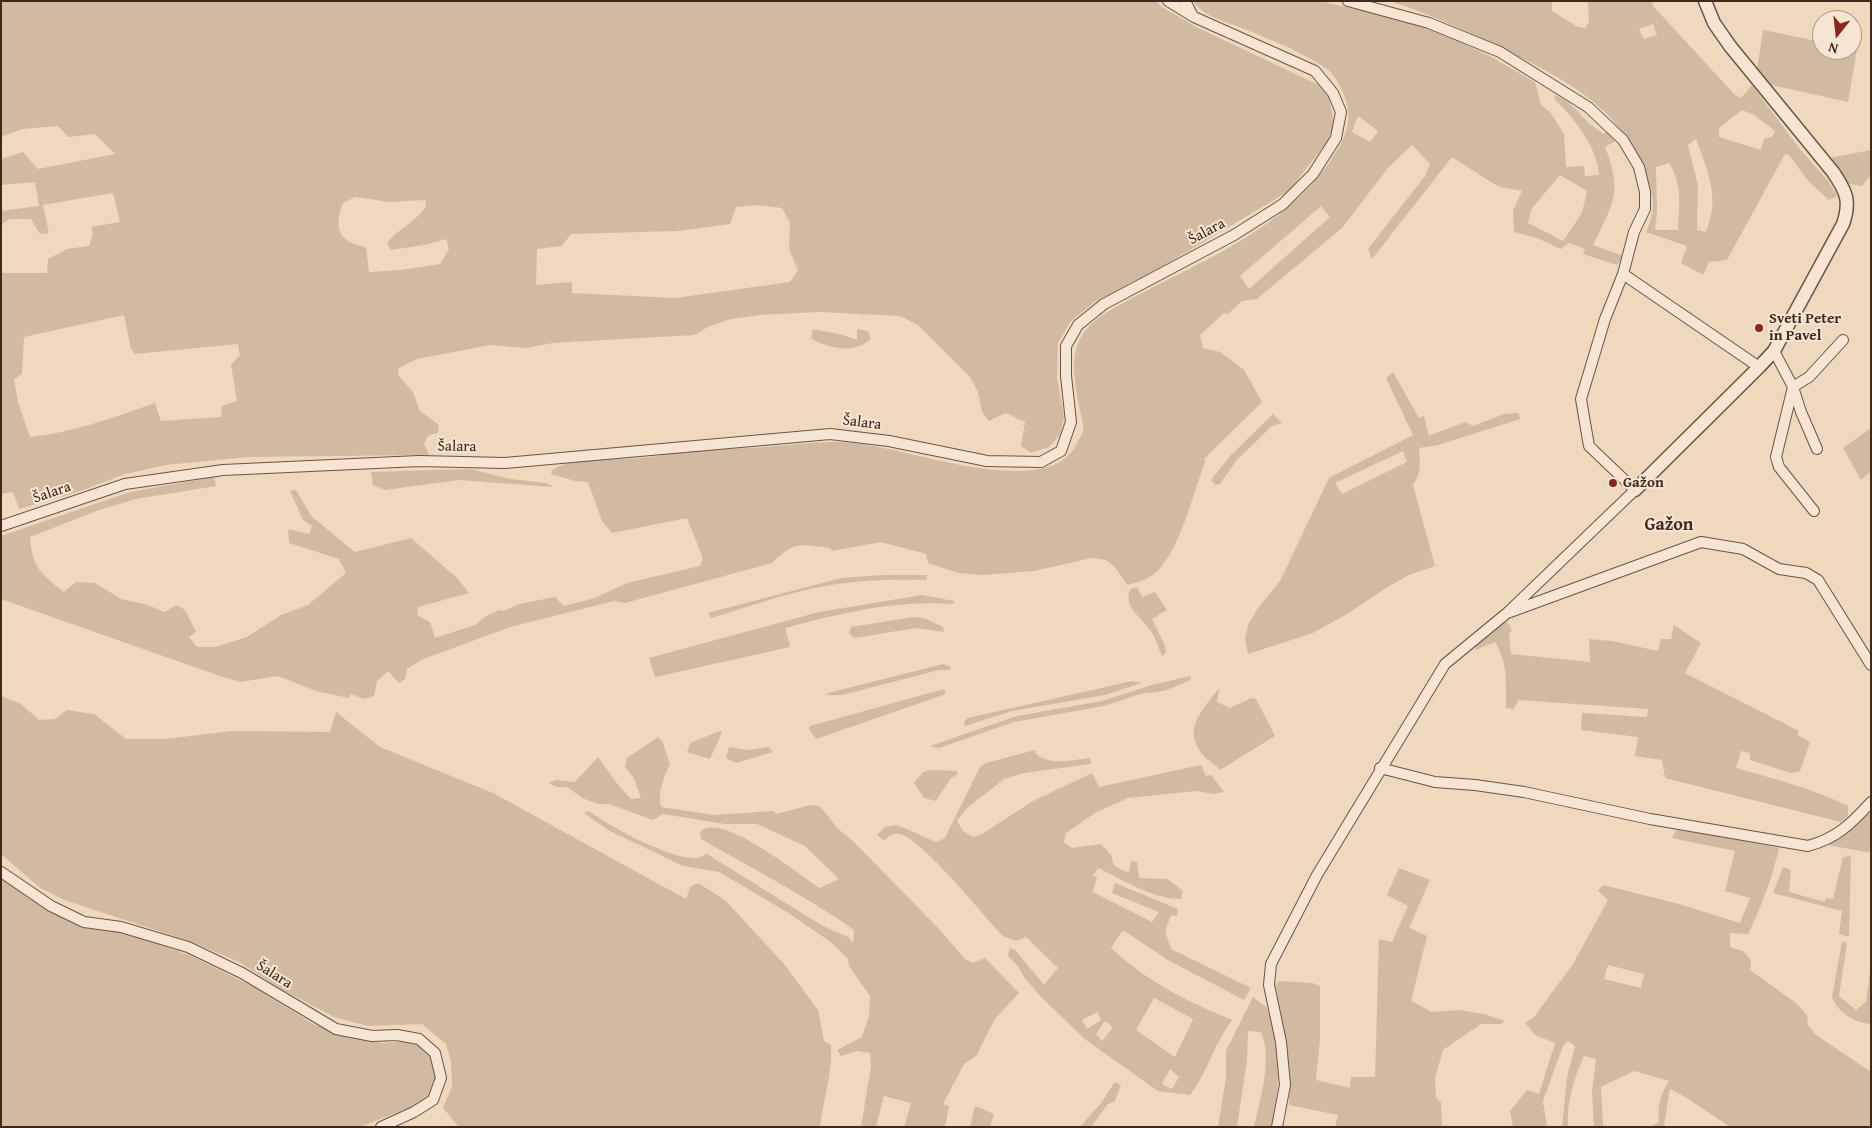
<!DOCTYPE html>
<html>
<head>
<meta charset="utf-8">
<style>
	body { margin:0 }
	#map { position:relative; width:1872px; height:1128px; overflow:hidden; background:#eed9bc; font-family:"Gentium Book Plus",serif }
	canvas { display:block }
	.frame { position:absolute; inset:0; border:2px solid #3f281e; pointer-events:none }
	.north { position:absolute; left:1812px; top:10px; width:50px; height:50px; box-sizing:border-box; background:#f4e6d3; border:1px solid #ac9a8b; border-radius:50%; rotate:196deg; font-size:14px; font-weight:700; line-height:20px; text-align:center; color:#3f281e }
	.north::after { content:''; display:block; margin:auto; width:18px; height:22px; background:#8f2418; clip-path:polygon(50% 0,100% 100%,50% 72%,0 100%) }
</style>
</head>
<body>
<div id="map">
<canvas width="1872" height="1128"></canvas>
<div class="frame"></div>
<div class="north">N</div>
</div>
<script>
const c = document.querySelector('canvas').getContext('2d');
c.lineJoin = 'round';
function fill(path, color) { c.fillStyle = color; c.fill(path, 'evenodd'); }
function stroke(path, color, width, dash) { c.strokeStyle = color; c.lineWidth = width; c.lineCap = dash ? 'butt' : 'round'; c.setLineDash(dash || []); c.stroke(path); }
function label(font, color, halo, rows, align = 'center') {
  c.font = font + ' "Gentium Book Plus",serif'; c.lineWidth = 4; c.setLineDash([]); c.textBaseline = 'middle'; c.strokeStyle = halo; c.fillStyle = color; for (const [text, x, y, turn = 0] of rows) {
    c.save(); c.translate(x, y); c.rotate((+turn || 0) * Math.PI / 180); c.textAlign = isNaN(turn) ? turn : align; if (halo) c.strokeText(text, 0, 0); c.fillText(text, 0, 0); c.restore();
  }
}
fill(new Path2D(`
	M1,1H1156L1162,7L1198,28L1319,85L1329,98L1334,124L1329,139L1289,191L1165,265L1096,301L1070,322L1058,343L1057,378L1064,417L1060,435L1049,447L1031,453L1021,446L1025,422L1006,413L989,421L982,412L978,392L970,377L918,325L900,316L819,312L760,315L731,319L710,326L694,335L553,343L526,348L490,345L417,359L399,368L398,375L413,392L420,411L439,425L438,433L429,435L424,443L429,455L248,457L166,465L125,474L81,491L19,509L13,492L1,494V273H47L48,259L67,249L89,246L93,234L91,227L120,222L113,193L43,205L49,233L40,234L31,219H9L1,225V211L39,206L35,182L1,185V159L23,152L38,169L115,154L95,134L68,137L58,126L22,129L1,137ZM355,197L389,202L425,200L426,207C415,222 398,229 387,243L391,250L424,245L446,239L449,249L440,264L401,270L369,272L366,247C339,243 333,228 343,203ZM756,205L782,208L790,223L789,249L798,270L790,282L675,298L572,293V282L536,285L537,249L562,246L571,234L678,231L730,224L736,207ZM124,315L131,349L135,354L238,344L240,355L231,365L237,401L222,406L221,417L161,421L155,403C113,418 74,432 30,437L18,402L14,379L22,374L24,337Z
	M1193,1H1319L1388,16L1442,34L1488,55L1535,82L1541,105L1551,113L1564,134L1566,167L1584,166L1585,176L1599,175C1598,149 1574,117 1555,100V95C1571,101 1578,113 1590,124C1594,128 1599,130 1603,134L1608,131L1617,140L1605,147C1623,192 1613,204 1593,245L1624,256L1617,265L1583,254L1585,249L1569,243L1561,249L1537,238L1514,232L1513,211L1522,191L1500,187L1489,181L1452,157L1372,259L1368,249L1425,176L1430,164L1412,145L1388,168L1342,228L1257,299L1242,301L1228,314L1224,313L1200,335L1203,348L1220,352L1244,370L1262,402L1204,459L1205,462C1193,494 1182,542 1161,567C1153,578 1139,582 1127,585L1115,567L1106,560L1092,558L1034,571L983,575L958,573L928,563L926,554L881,542L832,551L830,548C799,545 796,540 772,563L625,603L614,601L510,627L421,660L407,669L405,679L399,683L388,671L377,681L374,696L363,699L351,694L349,698L316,691L278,676L240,682L217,675L1,599V536L130,492L214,477L216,486L136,499L99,510L30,537C32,567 41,574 64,592L76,582L95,583L121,599L148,605L164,612L177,605L185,610L196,632L189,637L197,647H215L247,637L281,615L308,605L346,573L339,559L289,543L288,529L309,534L312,526L303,520L290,491L296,490L311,516L355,552L411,538L458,579L469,593L418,607L417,615L430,622L435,638L475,625L486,616L499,610L504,611L519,604L555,597L564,606L595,598L627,583L700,566L703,558L687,518L612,533L602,521L588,482L575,481L551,474L552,470C577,454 613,461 642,458C660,456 678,452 696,451C722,448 749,449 775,446C802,444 827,440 854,443C908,450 962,471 1017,471C1042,471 1067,466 1078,441C1080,438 1083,434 1083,430C1084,424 1080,413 1079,406C1072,364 1067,336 1109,311C1185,267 1277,237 1329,163C1344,141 1355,122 1344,95C1341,87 1335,75 1328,70C1306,53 1260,35 1234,25C1218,19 1204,16 1193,1ZM1358,116L1378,131L1370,142L1352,132ZM1560,175L1587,191L1582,213L1563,241L1528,223L1532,208ZM1321,206L1330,217L1249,289L1240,276Z
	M1390,1H1552V11L1578,27L1586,28L1589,21L1588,1H1652L1653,6L1735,95L1741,98L1752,85L1799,148L1829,182L1837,196L1829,200L1809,182L1789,155L1785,154L1727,260L1709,262L1703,275L1681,263L1687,246L1646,232C1657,207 1654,196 1644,171C1619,106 1564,79 1505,50C1467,31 1430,14 1390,1ZM1653,24L1657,35L1644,39L1639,29ZM1742,110L1754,115L1775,131L1773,136L1764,139L1761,150L1719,137V128ZM1696,139C1704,160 1715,187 1712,209C1711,217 1708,225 1706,232L1697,230L1698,185L1688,145ZM1669,163C1683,184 1679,206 1678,230H1655L1657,213L1656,167Z
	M1763,30L1822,42V50L1857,49L1848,102L1767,84L1757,70Z
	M1871,150V175L1862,186L1849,184L1829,158Z
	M813,329L843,335L857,340V329L868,331L871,339C854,354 829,349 811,338Z
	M1393,372L1419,418L1424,416L1429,436L1465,422L1473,426L1504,414L1518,413L1520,419L1438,445L1419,448C1420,463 1422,472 1413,485L1435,566L1409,575L1386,588L1347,614L1313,633L1248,654L1245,638L1248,625L1258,608L1280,581L1329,478L1413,435L1386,378ZM1403,451L1407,462L1342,494L1335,483Z
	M1273,414L1282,423L1272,426L1236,461L1220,484L1216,485L1211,480L1231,455Z
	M1871,428V471L1861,480L1843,448Z
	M471,469L510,479L546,483L553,487L459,480L385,490L373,485L371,472Z
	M883,575H927L926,580C888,579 849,580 811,589C778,596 744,608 711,618L708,613L841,578Z
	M1137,587L1142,597L1155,592L1167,610L1152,619L1165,646L1166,652L1162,656C1158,647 1156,638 1150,630C1141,616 1123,608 1130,589Z
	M922,595L954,601V604C894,600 842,613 785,628L790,647L655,677L649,658L819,612Z
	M913,617L924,618L943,627L944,632L916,628L854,638L849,633L851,627Z
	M1507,622L1512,630L1509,635L1511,654L1590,662L1589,639L1612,641L1658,651L1661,639H1671L1674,625L1701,643L1685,673L1799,731L1797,735L1810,742L1800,771L1791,773L1750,760V753L1741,751L1736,768C1774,779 1812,788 1848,806V816L1841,822L1665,778L1662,760L1635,756L1638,737L1581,730L1582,713L1647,717L1648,709L1518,700L1514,709L1506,708C1506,684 1508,663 1495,642L1476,650L1475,646L1497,625Z
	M943,664L951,667L950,670H939L842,695H826L828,693Z
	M1190,676L1191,680L1164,691L1140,694L1104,706L1014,722L939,748L930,746L1017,716L1102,701L1152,685Z
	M1132,681L1142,683L1105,695L1012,711L965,726L964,722L968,718Z
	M1219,688L1217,702L1230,708L1252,698L1256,699L1275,736L1220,770C1215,764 1207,760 1202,754C1182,727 1203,710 1219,688Z
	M944,689L946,694L816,739L809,729L810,726Z
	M1,696L21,704L39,720L55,719L67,710L94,714L126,739H165L232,731L330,732L336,712L380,747L493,793L686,899L690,887L698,883L725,900L784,964L818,1010L824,1041L831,1045C833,1072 823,1100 820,1127H459L443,1108L452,1087L451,1061L446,1044L422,1024L368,1026L334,1017L283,990L239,962L192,942L67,901L40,888L1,854Z
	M720,731L722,732L710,759L687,752L690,743Z
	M658,737L663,743L670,764C664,776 657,793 661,807L714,815L774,811L776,814L810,805L820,806L838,829L852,840L939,929L965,959L973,963L985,958L1019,993L995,1019L976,1056L964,1064L943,1104L949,1106L945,1127H904L911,1103L884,1096L876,1127H861L871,1066L870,1053L857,1051L841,1056L837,1050L862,1037L869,1016L870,996L849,966L848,959L832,943L787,912L719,872L683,866L608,830L584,813L589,811C611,827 669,859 696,858C699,858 704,855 707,854L821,925L848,937L853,943L854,930C806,896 753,869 701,839L700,832C720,810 799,875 820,888L839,879L805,846L757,824H725L663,814L653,820L609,804H598L582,798L567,787H557L548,783L556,780L575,782L598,757L619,786L631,799L641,798L634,778L625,767L627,758Z
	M729,747L747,750L769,747L773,752L736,763L726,758Z
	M1035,750L1036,754C1052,766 1071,760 1090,758L1091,764L1024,773L1004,779L966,809L957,821L963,831L974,837L982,834L1033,801L1092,773L1099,787L1201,765L1206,776L1211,775L1224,792L1214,794L1196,791L1128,798L1095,813L1066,833L1064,842L1072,848L1101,844L1112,856C1111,866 1120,870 1129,872L1131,861L1137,862L1139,878L1168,879L1183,891L1181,899C1152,899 1124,880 1098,868L1093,876L1097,877L1093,892L1152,922L1159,912L1112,893L1115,883L1178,909L1177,916L1171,915L1165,931L1171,949L1251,988L1244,1000L1166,959L1123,930L1111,948C1146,981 1188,1002 1232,1020C1214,1043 1208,1072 1190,1095L1158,1091L1086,1040L1039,995L1024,977L1017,965L1008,956L1010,948L1015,950L1044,985L1058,968L1026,937L1016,941L1003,936C983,915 923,840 900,834C893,833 888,837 884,841L877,835L885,827L897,825L936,842L945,838L980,767L986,763ZM1154,998L1193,1019L1175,1057L1136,1030ZM1097,1012L1101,1020L1087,1029L1082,1020ZM1105,1021L1113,1027L1102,1041L1096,1034ZM1170,1069L1179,1077L1172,1089L1162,1084Z
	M931,770L957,771V775L951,778L936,801L924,798L914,783L923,772Z
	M1871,806V853L1828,845L1841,836Z
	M1678,827L1779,848C1772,879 1762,905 1748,934L1730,933V947L1743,951L1751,960L1750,970L1796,1003L1807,1015L1808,1025L1816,1035L1871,1072V1127H1730L1685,1097L1670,1089L1664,1125L1667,1127H1651L1659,1122C1657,1108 1660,1094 1669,1081L1634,1071L1601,1087L1603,1127H1594L1592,1091L1596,1059L1584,1056C1574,1079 1566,1102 1568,1127H1562L1567,1077L1575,1046L1568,1041L1563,1046L1543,1101L1547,1127H1513L1510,1111L1527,1090L1539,1094L1555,1043L1535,1035L1525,1023L1534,1017L1573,964L1608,900L1598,891L1603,885L1679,904L1740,923L1750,898L1725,891L1735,851L1672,838ZM1608,965L1644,974L1641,988L1604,979Z
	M1851,856L1849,937L1839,934L1842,911L1773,893L1783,867L1791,870L1789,892L1825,902L1826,898L1833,899L1843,857Z
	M1399,868L1430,880L1409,928L1427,936L1411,1001L1432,1012L1458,1010L1484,1014L1505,1021L1501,1024H1481L1443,1050L1435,1078L1436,1098L1441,1102L1442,1127H1335L1338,1115L1289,1105C1292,1065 1281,1025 1276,985L1280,981L1312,983L1320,986V1040L1316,1080L1350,1088L1351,1077H1375L1379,939L1392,942L1408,906L1387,895Z
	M1,875L27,897L55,911L143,938L191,956L252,986L315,1025L351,1037L382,1043L411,1041L425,1045L433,1056L438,1076L433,1093L416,1105L360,1127H1Z
	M1842,941L1847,943L1839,996L1856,1010L1866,1002L1871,963V1024C1855,1023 1837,1012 1832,997Z
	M1253,997L1267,1008C1283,1049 1280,1085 1272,1127H1254C1260,1099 1273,1059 1261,1032L1248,1031L1247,1060L1237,1127H1218L1226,1078V1051Z
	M1115,1082L1121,1085L1115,1101L1108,1104L1091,1127H1080L1101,1103Z
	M975,1106L994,1114L990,1127H970Z`), '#d0bba1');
const minor = new Path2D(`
	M1185,1L1193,16
	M1623,274L1759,367
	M1774,351L1793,387L1776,457L1779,467L1814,511
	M1817,449L1801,412L1793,387L1809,377L1843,340
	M1,526L125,484L223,470L419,461L505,463L830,434L889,441L987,461L1041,462L1061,451L1071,422L1066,376V346L1078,325L1104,304L1234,235L1283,204L1313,174L1336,138L1341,112L1333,93L1315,71L1194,17L1168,1
	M1510,612L1701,542L1743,549L1779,569L1806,573L1818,580L1871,665
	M1380,768L1435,782L1475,785L1524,792L1650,819L1808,846C1837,838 1851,824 1871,802
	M1,872L51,906L84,922L121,927L188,947L242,973L336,1029L372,1036L397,1035L419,1039L435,1053L441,1078L433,1100L414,1112L381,1127
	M1277,1127L1285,1085L1281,1042L1269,985L1271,964L1317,875L1445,664L1507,613L1635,490L1589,446L1581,399L1605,319L1623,274L1634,232L1645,209V192L1639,167L1623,140L1588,107L1500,52L1429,23L1348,1`);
const tertiary = new Path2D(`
	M1635,490L1759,367L1774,351L1843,224C1851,201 1846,191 1833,172L1730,46L1714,23L1705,1`);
stroke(minor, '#6b5446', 12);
stroke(tertiary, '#6b5446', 15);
stroke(minor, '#f4e6d3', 10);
stroke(tertiary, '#f4e6d3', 12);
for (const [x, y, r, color] of [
	[1759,328,5,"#8f2418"],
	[1613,483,5,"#8f2418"]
]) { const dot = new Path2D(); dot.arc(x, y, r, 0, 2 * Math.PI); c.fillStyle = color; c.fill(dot); stroke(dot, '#f4e6d3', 2); }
label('15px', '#3f281e', '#f4e6d3', [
	["Šalara",1207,232,-28],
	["Šalara",862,423,7],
	["Šalara",457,447,1],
	["Šalara",52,493,-19],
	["Šalara",274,975,32]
]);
label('bold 15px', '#3f281e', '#f4e6d3', [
	["Sveti Peter",1769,319],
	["in Pavel",1769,336],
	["Gažon",1623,483]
], 'left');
label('bold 18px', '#3f281e', '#f4e6d3', [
	["Gažon",1669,525]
]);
</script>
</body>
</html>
